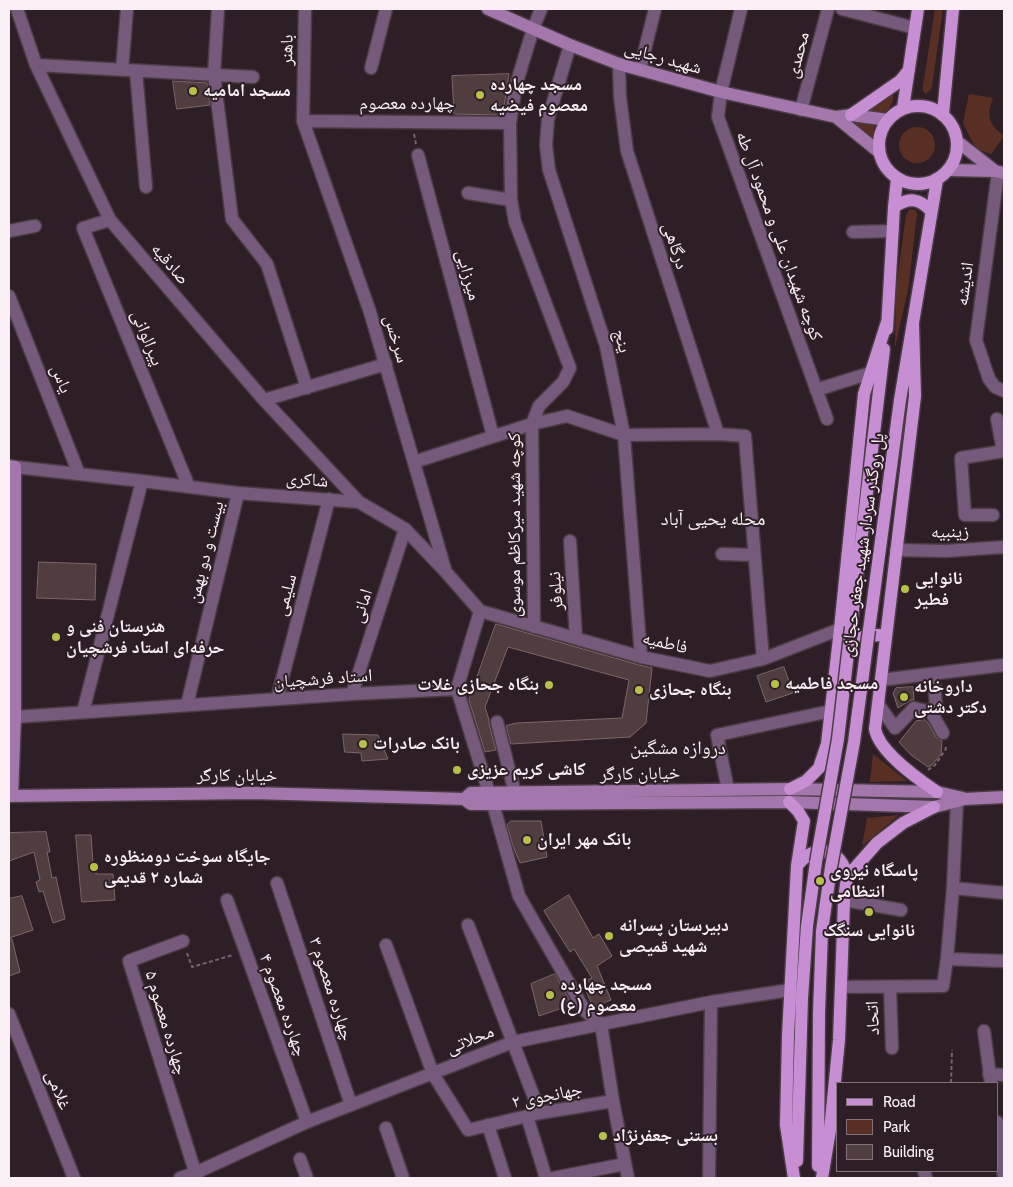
<!DOCTYPE html>
<html>
<head>
<meta charset="utf-8">
<style>
	body { margin:0 }
	#map { position:relative; width:1013px; height:1187px; overflow:hidden; background:#2e1f27; font-family:Cabin,sans-serif }
	canvas { display:block }
	.frame { position:absolute; inset:0; border:10px solid #f9eff4; pointer-events:none }
	.legend { position:absolute; left:836px; top:1082px; width:162px; height:90px; box-sizing:border-box; background:#2e1f27; border:1px solid #7f7279; margin:0; padding:6px 9px; list-style:none; font-size:15px; color:#f9eff4 }
	.legend li { display:flex; align-items:center; gap:10px; height:25px }
	.legend b { width:25px; border:1px solid #7f7279 }
</style>
</head>
<body>
<div id="map">
<canvas width="1013" height="1187"></canvas>
<div class="frame"></div>
<ul class="legend">
<li><b style="height:6px;background:#c78ed3"></b>Road</li>
<li><b style="height:14px;background:#5a2f23"></b>Park</li>
<li><b style="height:14px;background:#503d3f"></b>Building</li>
</ul>
</div>
<script>
const c = document.querySelector('canvas').getContext('2d');
c.lineJoin = 'round';
function fill(path, color) { c.fillStyle = color; c.fill(path, 'evenodd'); }
function stroke(path, color, width, dash) { c.strokeStyle = color; c.lineWidth = width; c.lineCap = dash ? 'butt' : 'round'; c.setLineDash(dash || []); c.stroke(path); }
function label(font, color, halo, rows, align = 'center') {
  c.font = font + ' Cabin,"Noto Naskh Arabic",sans-serif'; c.lineWidth = 4; c.setLineDash([]); c.textBaseline = 'middle'; c.strokeStyle = halo; c.fillStyle = color; for (const [text, x, y, turn = 0] of rows) {
    c.save(); c.translate(x, y); c.rotate((+turn || 0) * Math.PI / 180); c.textAlign = isNaN(turn) ? turn : align; if (halo) c.strokeText(text, 0, 0); c.fillText(text, 0, 0); c.restore();
  }
}
fill(new Path2D(`
	M935,9H943L932,87L930,91L925,94L923,91V86Z
	M893,92C895,99 891,108 885,112L864,111Z
	M969,94L993,98C986,117 989,124 1004,136L991,154L976,149L963,123Z
	M847,119L872,124L874,126L873,137L871,138Z
	M899 145a18 18 0 1 1 36 0a18 18 0 1 1-36 0Z
	M910,209L915,210L917,214L908,290L895,348L896,289L906,215Z
	M873,754L907,781L870,782Z
	M899,815L862,846L867,818Z`), '#5a2f23');
const building = new Path2D(`
	M509,74L503,113L499,115L454,114L452,76Z
	M173,81L207,83L210,105L177,109Z
	M39,562L96,564L95,600L37,598Z
	M496,624L639,665L652,668L646,723L630,737L511,744L506,726L508,725L517,723L622,718L629,680L508,647L485,707L489,720V724L496,750L485,752L469,700Z
	M784,667L793,693L766,702L757,676Z
	M913,687L914,700H911L898,708L893,693L896,688Z
	M925,720L928,723L936,737L942,741L941,754L932,765L928,767L911,755L899,742L916,721Z
	M343,734L378,735L388,759L362,761L361,753L345,752Z
	M511,821H541L547,857L520,863L513,846L507,825Z
	M46,832L50,852H47L52,878L56,877L65,919L53,923L43,891L39,892L36,882L40,880L34,852L9,861V833Z
	M76,835H91L93,864H96V874H113L115,900L82,902Z
	M569,895L593,938L599,934L612,956L597,966L611,1000L593,1007L582,982L592,978L574,949L570,952L544,911Z
	M22,896L33,930L9,938V899Z
	M9,939H12L20,972L9,976Z
	M555,974L569,999L571,1005L539,1016L531,984Z`);
fill(building, '#503d3f');
stroke(building, '#7c6769', 1);
const street = new Path2D(`
	M17,9L36,65L110,220L264,400L359,502
	M218,9L214,75L232,219L267,264L307,388
	M305,9L303,121L370,312L445,569
	M741,9L721,92L718,117L827,419
	M842,9L915,28
	M570,45L548,119L546,145L549,170L606,346L624,435L641,657
	M619,64L620,97L627,151L718,434
	M36,65L253,77
	M371,68L386,9
	M640,69L655,9
	M122,70L127,9
	M136,71L146,187
	M801,110L828,9
	M303,121L510,123
	M418,155L493,436
	M998,172L976,340L989,379L995,387L1004,391
	M468,193L511,200
	M110,220L83,228L189,487
	M9,231L35,226
	M853,232L893,231
	M9,296L79,474
	M816,390L870,373
	M264,400L386,364
	M997,419L1003,451
	M414,462L532,424L567,416L624,435L718,434L745,436L763,659
	M15,467L142,481L238,493L359,502L405,529L445,571L480,611L457,689
	M993,515H965L961,458L1004,451
	M570,541L576,638
	M896,550L946,551L1004,547
	M722,554L754,555
	M480,611L641,657L710,671L763,659L840,629
	M534,627L532,424L539,406L563,382L570,368L515,222L511,200L510,123L516,85L533,29L541,9
	M933,674L936,704L931,712L943,733
	M881,680L1004,665
	M457,689L489,793
	M352,694L405,529
	M277,699L329,499
	M878,704L895,728L914,708L931,712
	M187,705L238,493
	M83,712L142,481
	M15,717L352,694L457,689
	M497,722L515,793
	M728,790L717,735L831,711
	M957,801L953,888L947,959L1004,961
	M493,804L519,896L585,1011L601,1024L613,1101L628,1178
	M277,883L351,1105
	M953,888L1004,893
	M227,900L307,1122
	M844,900L901,910
	M468,925L540,1113
	M183,941L129,961L197,1178
	M386,945L433,1074L468,1130L540,1113L613,1101
	M841,987L943,986L947,959
	M890,987L892,1048
	M9,1014L74,1178
	M984,1031L991,1083
	M989,1074L1004,1075
	M527,1116L546,1178
	M997,1122L1004,1177
	M488,1125L505,1178
	M386,1128L403,1178
	M300,1159L307,1178
	M924,1171L926,1178
	M180,1178L195,1173L307,1122L513,1042L711,1002L790,990
	M553,1178L625,1164
	M709,1178L711,1002`);
const secondary = new Path2D(`
	M488,9L570,45L619,64L721,92L836,117L851,115L888,120
	M836,117L879,152
	M958,142L995,171
	M948,170L995,171L1004,173
	M9,466L15,467V717L12,796
	M9,796L253,793L464,799L471,804H493L789,802L934,807L965,799L1004,797
	M464,799L471,793L790,789L937,792L963,798`);
const primary = new Path2D(`
	M879 145a39 39 0 1 1 78 0a39 39 0 1 1-78 0Z
	M903,108L918,9
	M943,114L953,9
	M851,115L900,81L909,70
	M894,207C909,197 919,198 931,211
	M913,324L915,396L875,729C879,752 918,779 937,792
	M887,329L894,207L897,179
	M851,627L884,349
	M840,629C856,636 862,637 879,635
	M869,630L900,400L937,180
	M790,789L806,781L819,768L827,744L840,629L864,394L887,322
	M789,802L798,811L804,821L797,866L788,1035L786,1125L794,1178
	M797,866C814,842 842,848 847,877
	M797,1161L802,998L807,926L816,862
	M818,1166L819,1013L822,931L831,867
	M822,1178L830,1130L839,1040L844,900L847,877L877,843L903,823L934,807`);
stroke(street, '#4a3c44', 15);
stroke(secondary, '#4a3c44', 15);
stroke(primary, '#4a3c44', 15);
stroke(new Path2D(`
	M414,134L416,144
	M928,770L935,765L946,749L945,745
	M187,953L192,967L233,955
	M951,1083L952,1050`), '#73656c', 2, [4, 2.5]);
stroke(street, '#755a7b', 12);
stroke(secondary, '#a377ac', 12);
stroke(primary, '#c78ed3', 12);
const primaryBridge = new Path2D(`
	M816,862L838,739L851,627
	M831,867L854,742L869,630`);
stroke(primaryBridge, '#4a3c44', 15, []);
stroke(primaryBridge, '#c78ed3', 12);
for (const [x, y, r, color] of [
	[193,91,5,"#b7c148"],
	[480,95,5,"#b7c148"],
	[905,589,5,"#b7c148"],
	[56,637,5,"#b7c148"],
	[775,684,5,"#b7c148"],
	[549,685,5,"#b7c148"],
	[639,690,5,"#b7c148"],
	[904,697,5,"#b7c148"],
	[363,744,5,"#b7c148"],
	[457,770,5,"#b7c148"],
	[527,840,5,"#b7c148"],
	[94,867,5,"#b7c148"],
	[820,881,5,"#b7c148"],
	[869,912,5,"#b7c148"],
	[609,936,5,"#b7c148"],
	[550,995,5,"#b7c148"],
	[603,1136,5,"#b7c148"]
]) { const dot = new Path2D(); dot.arc(x, y, r, 0, 2 * Math.PI); c.fillStyle = color; c.fill(dot); stroke(dot, '#2e1f27', 2); }
label('18px', '#f9eff4', '#2e1f27', [
	["باهنر",287,50,-89],
	["محمدی",798,55,-75],
	["شهید رجایی",663,58,16],
	["چهارده معصوم",407,104],
	["کوچه شهیدان علی و محمود آل طه",779,236,70],
	["درگاهی",675,246,72],
	["صادقیه",170,264,50],
	["میرزایی",468,275,75],
	["اندیشه",965,284,-82],
	["پیرالوانی",147,338,68],
	["سرخس",396,339,74],
	["ینج",622,341,75],
	["یاس",61,379,68],
	["شاکری",307,480,4],
	["کوچه شهید میرکاظم موسوی",515,525,-90],
	["زینبیه",950,532,-1],
	["پل روگذر سردار شهید جعفر حجازی",863,545,-82],
	["بیست و دو بهمن",206,552,-76],
	["نیلوفر",556,591,-94],
	["سلیمی",286,595,-75],
	["امانی",362,606,-72],
	["فاطمیه",665,643,13],
	["استاد فرشچیان",323,679,-4],
	["خیابان کارگر",640,774,-1],
	["خیابان کارگر",237,776],
	["چهارده معصوم ۳",331,989,72],
	["چهارده معصوم ۴",283,1005,70],
	["اتحاد",873,1018,-92],
	["چهارده معصوم ۵",166,1023,73],
	["محلاتی",470,1040,-22],
	["غلامی",58,1090,68],
	["جهانجوی ۲",547,1096,-11]
]);
label('bold 18px', '#f9eff4', '#2e1f27', [
	["مسجد چهارده",490,85],
	["معصوم فیضیه",490,106],
	["مسجد امامیه",203,91],
	["نانوایی",915,579],
	["فطیر",915,600],
	["هنرستان فنی و",66,627],
	["حرفه‌ای استاد فرشچیان",66,648],
	["مسجد فاطمیه",785,684],
	["بنگاه جحازی غلات",539,685,"right"],
	["داروخانه",914,687],
	["دکتر دشتی",914,708],
	["بنگاه جحازی",649,690],
	["بانک صادرات",373,744],
	["کاشی کریم عزیزی",467,770],
	["بانک مهر ایران",537,840],
	["جایگاه سوخت دومنظوره",104,857],
	["شماره ۲ قدیمی",104,878],
	["پاسگاه نیروی",830,871],
	["انتظامی",830,892],
	["دبیرستان پسرانه",619,926],
	["شهید قمیصی",619,947],
	["نانوایی سنگک",869,931,"center"],
	["مسجد چهارده",560,985],
	["معصوم (ع)",560,1006],
	["بستنی جعفرنژاد",613,1136]
], 'left');
label('19px', '#f9eff4', '#2e1f27', [
	["محله یحیی آباد",713,519],
	["دروازه مشگین",678,748]
]);
</script>
</body>
</html>
